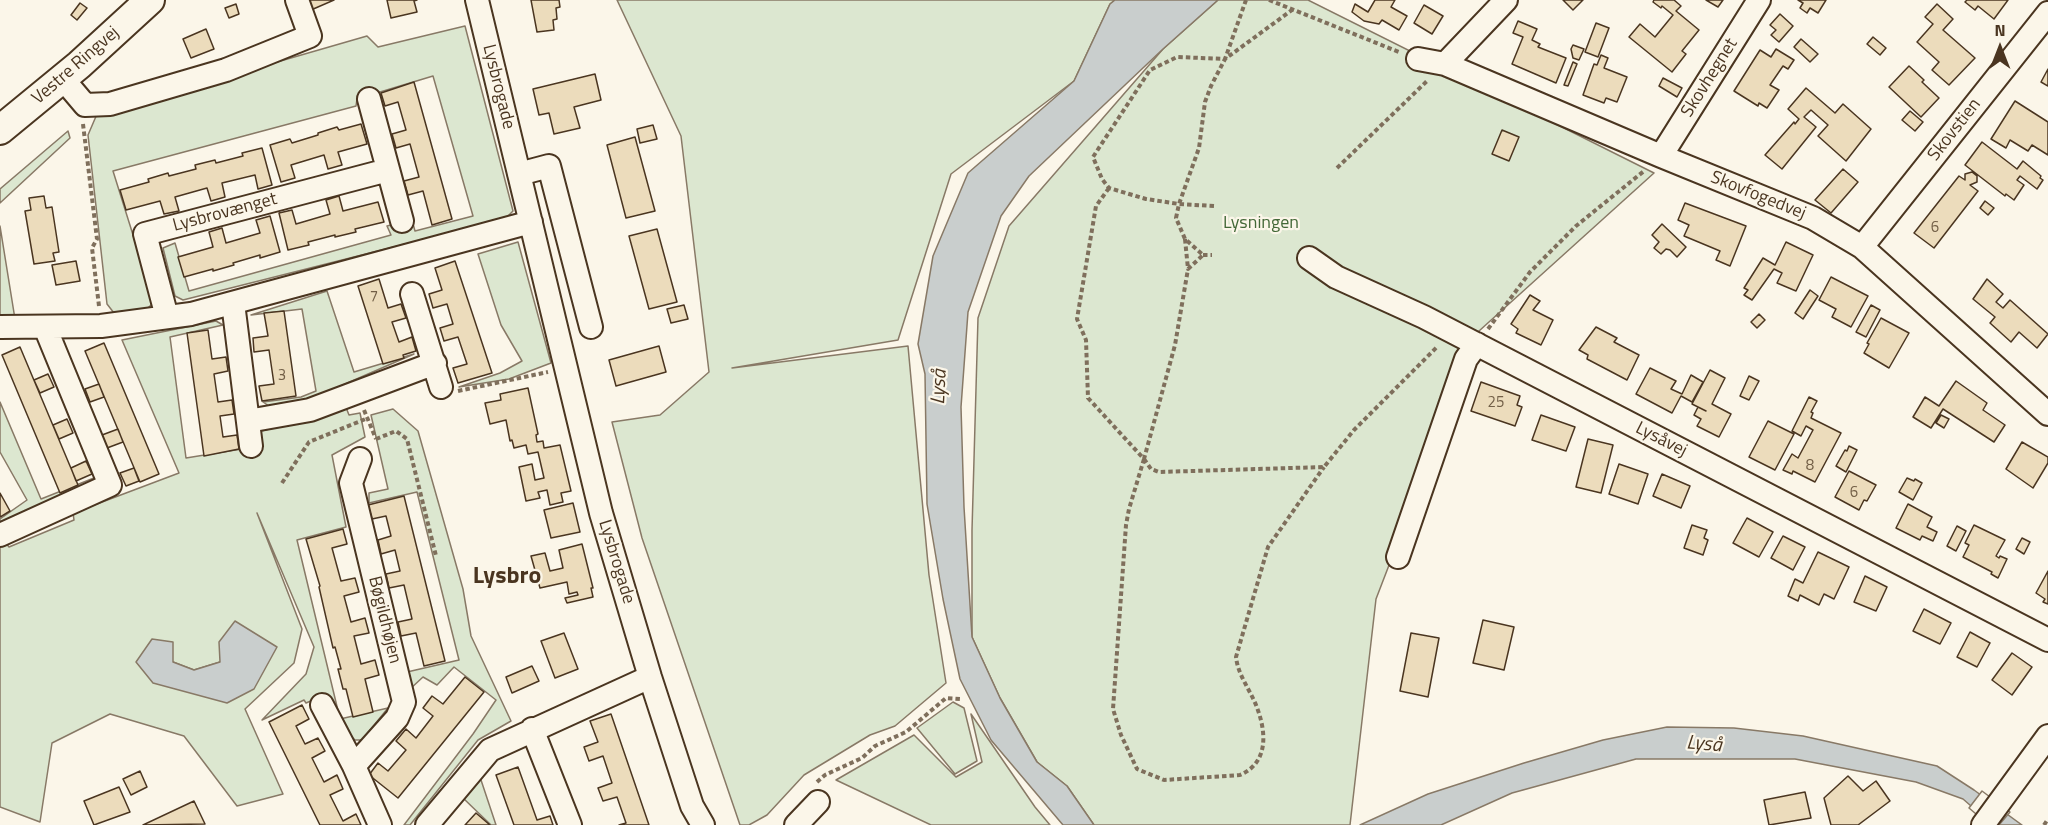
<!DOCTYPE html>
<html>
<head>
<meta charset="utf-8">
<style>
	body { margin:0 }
	#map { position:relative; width:2048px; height:825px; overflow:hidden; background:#fbf6e9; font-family:"Titillium Web",sans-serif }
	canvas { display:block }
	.north { position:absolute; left:1970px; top:18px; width:60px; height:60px; -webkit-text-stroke:4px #fbf6e9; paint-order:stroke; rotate:0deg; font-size:16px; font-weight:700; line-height:24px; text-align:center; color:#4a3520 }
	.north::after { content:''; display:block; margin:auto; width:21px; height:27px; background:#4a3520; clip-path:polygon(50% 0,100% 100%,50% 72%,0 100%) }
</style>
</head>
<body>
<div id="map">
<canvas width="2048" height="825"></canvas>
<div class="north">N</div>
</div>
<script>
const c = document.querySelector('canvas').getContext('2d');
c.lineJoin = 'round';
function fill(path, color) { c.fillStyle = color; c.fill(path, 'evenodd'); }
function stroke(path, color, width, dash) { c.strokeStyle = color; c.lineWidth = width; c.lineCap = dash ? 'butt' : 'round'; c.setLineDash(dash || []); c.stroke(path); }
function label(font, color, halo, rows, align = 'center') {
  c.font = font + ' "Titillium Web",sans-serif'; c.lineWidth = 4.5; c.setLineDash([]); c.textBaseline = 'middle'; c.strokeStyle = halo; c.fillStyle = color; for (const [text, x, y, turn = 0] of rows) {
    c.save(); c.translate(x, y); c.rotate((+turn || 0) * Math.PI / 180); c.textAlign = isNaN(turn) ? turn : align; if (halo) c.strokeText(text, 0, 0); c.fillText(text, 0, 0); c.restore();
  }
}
const green = new Path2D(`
	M617,0H1115L1110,4L1074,81L951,174L898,340L732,368L908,346L929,575L946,683L895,726L870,735L804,775L767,815L749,825H740L642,538L612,422L660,415L709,372L681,136Z
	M1218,0H1308L1654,173L1479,331L1376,599L1350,825H1094L1067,786L1037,762L1000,698L972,637V530L978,318L1009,226L1163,49Z
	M465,26L513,211L505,219L183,300L175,296L163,248L175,243L189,291L391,235L387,226L412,220L415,231L473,216L433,76L357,99L356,106L113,171L154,302L146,310L114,313L107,304L88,135L97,114L367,36L378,47Z
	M68,131L70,138L0,203V189Z
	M0,226L15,319H0Z
	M518,242L551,363L509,379L459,387L500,373L522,361L501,325L478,254Z
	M327,291L354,372L414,354L306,401L269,406L263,402L301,397L316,391L302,309L251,315Z
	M216,321L223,325L170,337L186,458L260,446L261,431L315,418L345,405L349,415L360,413L365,437L332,455L346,527L297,540L340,719L388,708L362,740H355L343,729L325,695L306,703L304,700L262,720L306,674L314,647L257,513L302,629L294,663L245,709L283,794L237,806L184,736L110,714L52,743L40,822L0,807V544L5,542L9,547L74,520L73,513L179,473L122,340ZM173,662L194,670L220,662L154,683Z
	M0,402L41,499L94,478L95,483L0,523V519L27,500L0,452Z
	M393,409L418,431L463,589L471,636L511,721L478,740L410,825H404L473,734L496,700L454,667L437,685L423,677L409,690L407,672L459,660L417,492L369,503V493L388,489L371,415Z
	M953,702L964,708L977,761L955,774L917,728Z
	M971,714L1035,807L1050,825H931L836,780L914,735L956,777L982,762Z
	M479,774L496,825H491L463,798Z`);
fill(green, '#dce7d0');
stroke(green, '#887966', 1.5);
const water = new Path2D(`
	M1115,0H1218L1163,49L1029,176L1001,216L968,312L961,407L964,507L972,637L1000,698L1037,762L1067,786L1094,825H1063L991,740L960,679L943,599L927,504L925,374L918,344L933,256L968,173L1074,81L1110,4Z
	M235,621L277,647L254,689L227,703L153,683L136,662L152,639L173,642V662L194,670L220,662L219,642Z
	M1667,727L1734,728L1803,736L1937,766L1974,790L2022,825H1993L1963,799L1916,782L1795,759H1636L1512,793L1441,825H1360L1428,794L1524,763L1603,740Z`);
fill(water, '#c9cecd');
stroke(water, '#887966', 1.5);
const pier = new Path2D(`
	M1982,791L2010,812L1999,825H1989L1969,808Z`);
fill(pier, '#fbf6e9');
stroke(pier, '#887966', 1.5);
const building = new Path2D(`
	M307,0H334L311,10Z
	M387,0H417L414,1L417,12L391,18Z
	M531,0H559L560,7L556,8L557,19L553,20L554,30L537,32Z
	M1375,0H1395L1391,7L1407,16L1399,30L1382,20L1379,24L1364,21L1352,12L1355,4L1368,12Z
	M1563,0H1583L1573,10Z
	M1654,0H1674L1681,6L1676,11L1699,30L1682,51L1686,54L1672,72L1629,37L1640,24L1655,37L1673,15L1662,6L1661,8L1653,2Z
	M1706,0H1723L1718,7Z
	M1798,0H1826L1818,13L1810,8L1807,13L1800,8L1803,3Z
	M1967,0H2008L1994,19L1978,6L1975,10L1965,2Z
	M80,3L87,8L77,20L71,15Z
	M236,4L239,14L229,18L225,8Z
	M1937,4L1953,19L1943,30L1975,58L1949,85L1932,70L1939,62L1917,42L1933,24L1925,17Z
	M1424,5L1443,16L1432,34L1414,23Z
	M1780,14L1793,26L1779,42L1771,35L1776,30L1770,25Z
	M1518,21L1537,29L1532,40L1540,44L1538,47L1566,58L1556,83L1512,64L1523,37L1513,33Z
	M1596,23L1609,28L1598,57L1585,52Z
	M206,29L214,49L191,58L183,39Z
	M1873,37L1886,48L1880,55L1867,44Z
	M1801,39L1818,54L1810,62L1794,47Z
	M1573,45L1584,49L1579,60L1573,58L1571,49Z
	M1776,49L1794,60L1788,69L1783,66L1770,85L1779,90L1767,108L1759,103L1758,106L1734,91L1760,50L1771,57Z
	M1601,55L1608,58L1604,68L1627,77L1617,102L1606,98L1604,103L1583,95L1594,64L1597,65Z
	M1573,62L1577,64L1568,86L1564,85Z
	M1909,66L1924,80L1922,82L1939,98L1921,117L1889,87Z
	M2048,69V86L2041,82Z
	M595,74L601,100L574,107L580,128L554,134L549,113L539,115L533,89Z
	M1663,78L1682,88L1677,97L1659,86Z
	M414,82L452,219L432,225L423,191L408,195L404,181L419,177L410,144L396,148L392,134L406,130L398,102L385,106L381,93Z
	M1806,88L1835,113L1843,104L1871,129L1846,161L1818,136L1828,125L1811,110L1804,117L1816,127L1782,169L1765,155L1794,122L1795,124L1799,119L1788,109Z
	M2015,101L2048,122V155L2032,145L2028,151L2010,140L2006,148L1991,139Z
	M1910,111L1923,122L1915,131L1902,120Z
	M361,124L367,144L338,152L342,165L328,169L324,155L291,165L295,178L281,182L270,145L290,139L292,143L318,135V133L337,127L339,130Z
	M653,125L657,139L640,143L637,129Z
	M1502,130L1519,137L1509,161L1492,154Z
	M635,137L655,211L626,218L607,145Z
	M1982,142L2017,169L2023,161L2041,176L2040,178L2043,180L2037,189L2020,176L2017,180L2024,185L2014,200L2006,194L2005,196L1965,165Z
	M262,148L272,185L258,189L255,175L222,183L225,197L211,201L207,188L175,197L179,211L164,214L160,201L126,210L120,190L149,182L148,179L168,173L169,176L196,169L195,165L215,160L216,163L243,156L242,153Z
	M1843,169L1858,182L1831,213L1815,200Z
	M1972,172L1977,176V182L1970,185L1978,191L1934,248L1914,233L1959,176L1965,180V174Z
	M44,196L46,208L52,207L59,252L53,253L55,261L34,264L25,211L31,210L29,198Z
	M339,196L343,211L378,202L384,222L355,229L356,232L335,237V235L308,242L309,245L288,250L279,213L292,210L296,224L330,214L326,200Z
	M1985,201L1994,208L1988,215L1980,208Z
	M1685,203L1746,226L1730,266L1716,260L1720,251L1684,236L1689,225L1678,220Z
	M270,216L280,252L260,258V255L233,263L234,265L213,271V269L184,277L178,257L213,247L209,232L222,228L226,243L260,233L256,220Z
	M1662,224L1686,247L1677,257L1670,250L1666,249L1661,254L1654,248L1659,242L1652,235Z
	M657,229L677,302L649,309L629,236Z
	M1786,242L1813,255L1796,291L1777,283L1782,273L1774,269L1752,300L1744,295L1748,290L1744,288L1763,258L1775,265Z
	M76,261L80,281L56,285L52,265Z
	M455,261L492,373L458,383L453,368L467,364L458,337L444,341L440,328L453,324L447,304L433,308L429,294L442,290L435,268Z
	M1831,277L1868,296L1851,327L1832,317L1836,309L1819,300Z
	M379,279L388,308L401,304L406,318L392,322L399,342L412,337L416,351L403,355L404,358L383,364L358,286Z
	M1987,279L2003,294L1996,302L2003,308L2010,300L2048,334L2037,348L2019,332L2011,342L1990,323L1995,317L1973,299Z
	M1810,290L1818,296L1803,319L1795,313Z
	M1530,295L1540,301L1533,310L1553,320L1541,345L1516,333L1518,329L1511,324Z
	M684,305L688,319L671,323L667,309Z
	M1871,305L1880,310L1866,337L1856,332Z
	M284,311L296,396L262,401L259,386L274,384L269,350L254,352L253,338L268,336L264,313Z
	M1759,314L1765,320L1757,328L1751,322Z
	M1881,318L1909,333L1889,368L1864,353L1869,344L1867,343Z
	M1596,327L1617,338L1614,342L1639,355L1627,380L1587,359L1588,355L1579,350Z
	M208,330L212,359L226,357L228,371L214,374L218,402L232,400L234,414L220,416L223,437L237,435L239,449L204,456L187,333Z
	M104,343L159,474L140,482L85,351Z
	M659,346L666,372L616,386L609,360Z
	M20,347L78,485L60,493L2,355Z
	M1650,368L1676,381L1671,389L1682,394L1691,375L1703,382L1692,402L1681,396L1672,413L1636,394Z
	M1710,370L1725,378L1712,404L1731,414L1719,437L1697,426L1701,419L1694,415L1698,407L1706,411L1692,404Z
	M48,374L54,387L40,393L34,380Z
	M1749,376L1759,381L1749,400L1740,396Z
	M1956,381L1987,403L1983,410L2005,425L1994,442L1943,409L1931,428L1913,417L1925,397L1939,406Z
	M1481,382L1520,396L1517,405L1522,407L1515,426L1471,411Z
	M99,384L104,397L90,402L85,389Z
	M528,388L538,434L536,435L537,442L543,441L544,448L560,445L571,491L561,493L563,502L550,505L547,490L538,492L540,498L526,501L519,467L532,464L535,480L544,478L538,452L528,454L526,445L514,448L512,440L510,441L506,420L490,424L485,403L501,400L500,394Z
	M1809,397L1817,401L1811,412L1813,413L1811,418L1841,433L1815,482L1793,471L1792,474L1783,470L1792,454L1798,458L1813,430L1806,426L1801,436L1792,431Z
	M1541,415L1575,427L1566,451L1532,440Z
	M1941,415L1949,419L1944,428L1936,423Z
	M67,419L73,433L59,439L53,425Z
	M1768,421L1794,434L1775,470L1749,457Z
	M118,429L123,442L107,448L102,435Z
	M1588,439L1613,445L1601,493L1576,487Z
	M2022,442L2048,457V463L2033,488L2006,469Z
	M1849,446L1857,450L1846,472L1836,466L1845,450L1847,451Z
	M86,461L92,474L76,481L71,468Z
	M1619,464L1648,474L1638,504L1609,494Z
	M134,468L139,481L126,486L120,473Z
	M1849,471L1876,485L1867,501L1864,500L1859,510L1835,497Z
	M1662,474L1690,486L1681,508L1653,496Z
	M1907,478L1914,481L1915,479L1922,483L1913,500L1899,492Z
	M0,493L10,511L0,517Z
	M404,496L445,661L424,666L416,633L401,636L398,622L412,619L404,585L389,588L386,574L400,571L395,550L381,554L378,540L391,536L386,516L372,519L368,505Z
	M573,503L580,532L551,538L544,510Z
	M1908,504L1932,517L1927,527L1937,532L1933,541L1922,536L1920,540L1896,528Z
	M1747,518L1773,532L1759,557L1733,543Z
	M1692,525L1707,530L1704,538L1708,540L1703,555L1684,548Z
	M1974,525L2005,540L1996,556L1999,558L2000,556L2007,559L1998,578L1991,574L1992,572L1963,557L1969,545L1965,543Z
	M1957,526L1966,531L1956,551L1947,546Z
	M343,529L347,544L332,548L341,581L355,578L359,592L344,596L351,622L365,618L369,633L354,636L361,664L375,660L379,675L365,679L373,712L353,717L346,689H343L338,669H341L335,647L333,648L319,587L320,586L306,539Z
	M1783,536L1805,547L1793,570L1771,558Z
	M2022,538L2030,542L2024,554L2016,549Z
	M582,544L593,588H591L593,597L567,603L565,598L578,595L577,592L569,594L567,582L540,588L531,556L545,553L550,571L563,568L559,550Z
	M1818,552L1849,567L1834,599L1824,594L1819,605L1800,595L1798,601L1788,596L1795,579L1803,583Z
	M2048,571V604L2043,602L2045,599L2036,593Z
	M1865,576L1887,587L1876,611L1854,602Z
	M1924,609L1951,623L1940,644L1913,631Z
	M1483,620L1514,627L1504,670L1473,663Z
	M1970,632L1990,643L1977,667L1957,657Z
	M564,633L578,669L555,678L541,641Z
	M1411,633L1439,638L1428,697L1400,691Z
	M2012,653L2032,667L2012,695L1992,680Z
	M532,666L539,681L512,693L506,677Z
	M465,677L484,692L398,798L369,775L378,763L388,771L406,750L396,741L406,729L416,738L433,716L423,708L432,696L443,704Z
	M302,705L309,719L296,726L305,744L318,738L325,751L312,758L324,782L337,775L343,789L330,795L343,821L356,814L361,825H320L269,722Z
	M611,714L649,825H619L626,823L617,797L603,801L598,788L612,783L603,756L589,761L584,747L598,742L590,721Z
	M518,767L537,820L550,816L553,825H514L496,775Z
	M140,771L147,787L131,795L123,779Z
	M1848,776L1863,791L1876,781L1890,801L1858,825H1831L1824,798Z
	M119,787L130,812L94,825L84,801Z
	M1805,792L1811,818L1769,825L1764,800Z
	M194,801L205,824L143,825Z
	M476,813L490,825H465Z`);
fill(building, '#ecdcbc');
stroke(building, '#4a3520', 1.5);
const minor = new Path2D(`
	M477,0L601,513L650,677L692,806L703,825
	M1418,59L1445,64L1661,156L1813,218L1862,247L2048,414
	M1445,64L1506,0
	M63,79L85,105L110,104L226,70L310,36L297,0
	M369,99L402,221
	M1661,156L1759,0
	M519,174L549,166L591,327
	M1862,247L2048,13
	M1309,258L1336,277L1424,317L2048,640
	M412,294L441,387
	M233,303L251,446
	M167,317L145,234L388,170
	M0,327L101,326L191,314L531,222
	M248,421L310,410L435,363
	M0,535L110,485L45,327
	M1398,557L1466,359L1477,344
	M322,705L354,766L380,825
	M532,729L570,825
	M354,766L397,718L404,702L351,483L360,459
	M427,825L490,750L650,677
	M796,825L818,802
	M1983,825L2048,736`);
const major = new Path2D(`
	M0,130L79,65L150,0`);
stroke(minor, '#4a3520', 26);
stroke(major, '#4a3520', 32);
stroke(new Path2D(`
	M1269,0L1399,52
	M83,124L97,239L92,248L99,306
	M1337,168L1427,81
	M1109,188L1096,206L1077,319L1086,340L1088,398L1144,459L1175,345L1188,269
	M1214,206L1179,204L1146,199L1109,188L1102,179L1093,157L1150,70L1177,57L1225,59L1246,0
	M1185,239L1188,269L1203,255L1185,239L1176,218L1179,204L1199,148L1205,102L1211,86L1225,59L1292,10
	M1203,255H1212
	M1488,329L1530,272L1576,226L1644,171
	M458,391L548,372
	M364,410L376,439
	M376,439L396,431L407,439L436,556
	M1144,459L1129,509L1126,525L1113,709L1121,735L1137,769L1164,780L1240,775C1270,762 1266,730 1256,705C1249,688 1238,675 1236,657L1268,547L1324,467
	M1144,459L1151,469L1159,472L1324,467L1354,430L1438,346
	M282,483L309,442L368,418
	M817,782L825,775L862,758L875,746L906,732L946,698L960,699
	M2044,825L2048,819`), '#7f6f5c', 4, [4.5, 3]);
stroke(minor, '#fbf6e9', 22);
stroke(major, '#fbf6e9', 28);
label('15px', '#725f47', null, [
	["6",1935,228],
	["7",374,297],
	["3",282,376],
	["25",1496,403],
	["8",1810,466],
	["6",1854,493]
]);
label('18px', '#4a3520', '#fbf6e9', [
	["Vestre Ringvej",76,66,-41],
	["Skovhegnet",1710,78,-58],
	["Lysbrogade",498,87,76],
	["Skovstien",1955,130,-52],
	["Skovfogedvej",1758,196,22],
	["Lysbrovænget",225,213,-15],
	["Lysåvej",1661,440,27],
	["Lysbrogade",616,562,73],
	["Bøgildhøjen",384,620,76]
]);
label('18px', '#436837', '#fbf6e9', [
	["Lysningen",1261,224]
]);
label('italic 20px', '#4a3520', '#fbf6e9', [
	["Lyså",940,387,-87],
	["Lyså",1704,745,5]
]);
label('bold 24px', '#4a3520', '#fbf6e9', [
	["Lysbro",507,577]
]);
</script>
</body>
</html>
